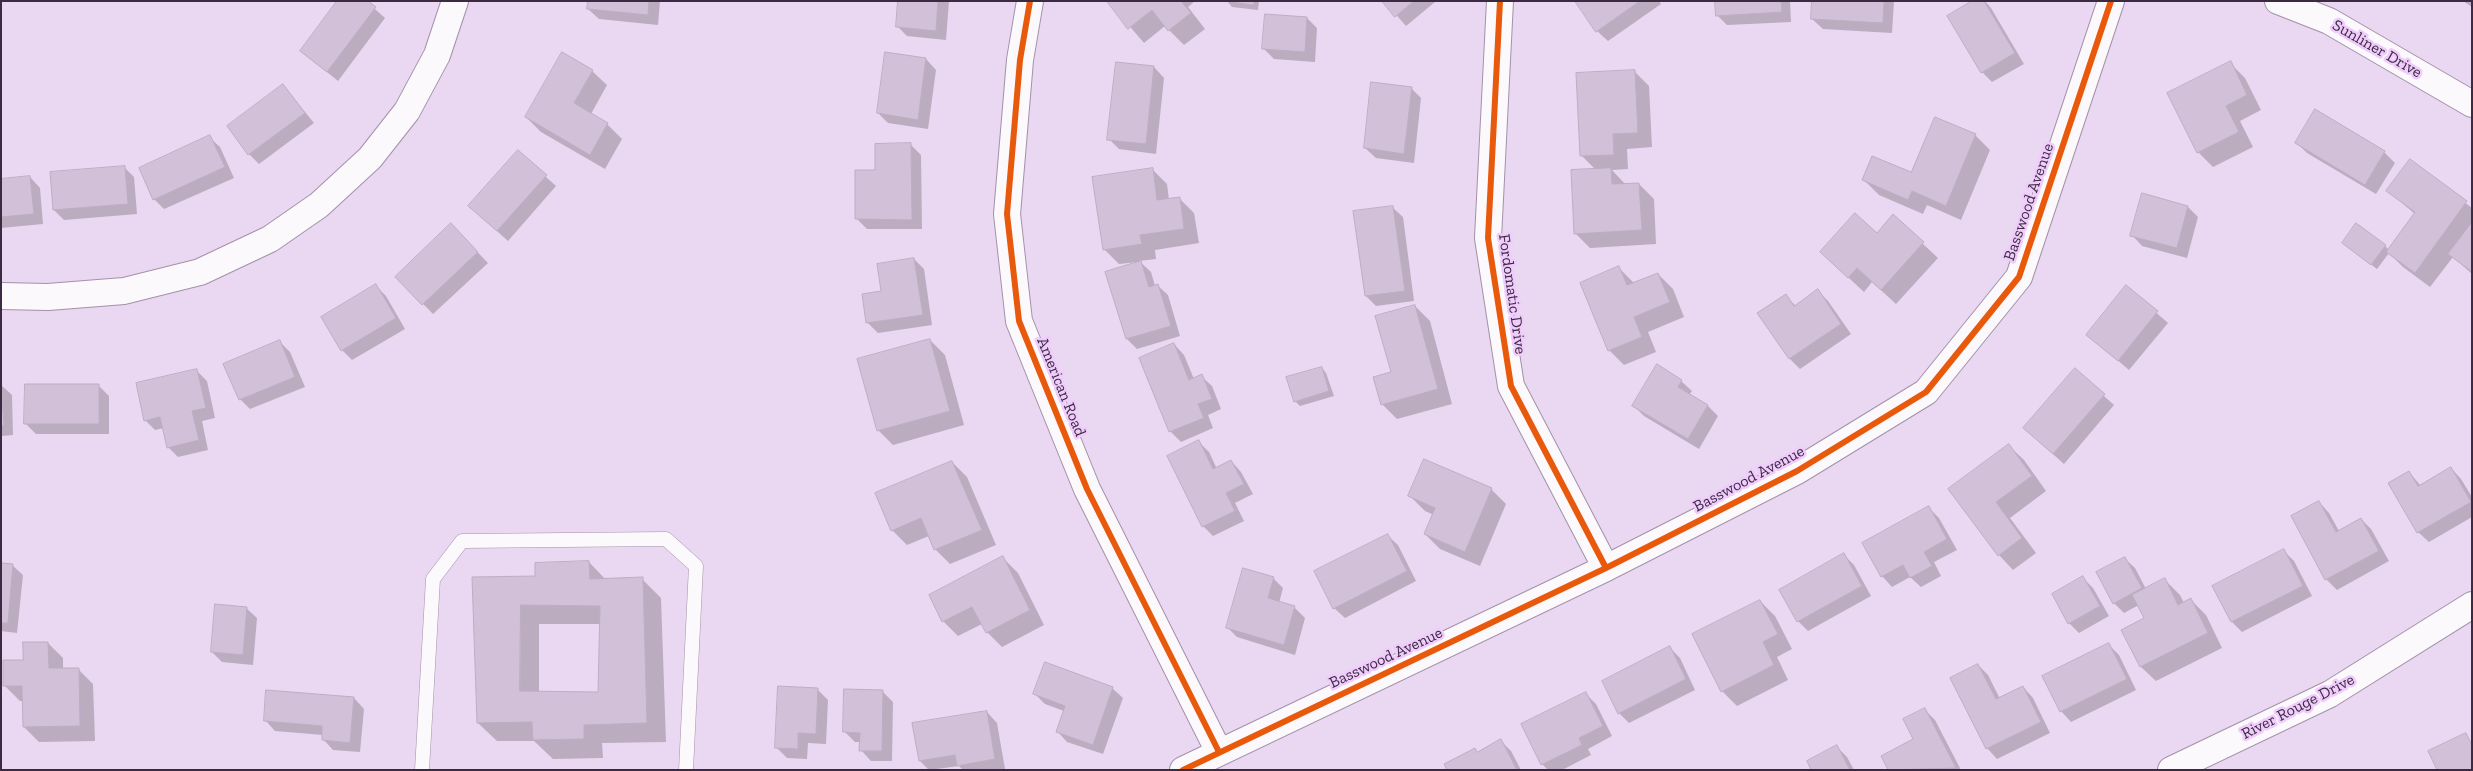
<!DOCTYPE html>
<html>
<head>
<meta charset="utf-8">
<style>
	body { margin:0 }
	#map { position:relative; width:2473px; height:771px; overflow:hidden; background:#ead7f1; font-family:"Zilla Slab",serif }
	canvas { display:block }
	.frame { position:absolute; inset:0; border:2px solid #3b2a41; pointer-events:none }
</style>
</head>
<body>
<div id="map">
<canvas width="2473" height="771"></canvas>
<div class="frame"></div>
</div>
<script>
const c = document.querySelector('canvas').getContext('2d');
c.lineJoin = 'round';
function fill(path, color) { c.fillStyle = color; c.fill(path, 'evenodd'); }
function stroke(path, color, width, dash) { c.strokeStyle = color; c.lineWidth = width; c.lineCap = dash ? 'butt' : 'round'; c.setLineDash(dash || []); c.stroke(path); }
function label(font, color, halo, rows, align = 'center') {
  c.font = font + ' "Zilla Slab",serif'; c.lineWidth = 5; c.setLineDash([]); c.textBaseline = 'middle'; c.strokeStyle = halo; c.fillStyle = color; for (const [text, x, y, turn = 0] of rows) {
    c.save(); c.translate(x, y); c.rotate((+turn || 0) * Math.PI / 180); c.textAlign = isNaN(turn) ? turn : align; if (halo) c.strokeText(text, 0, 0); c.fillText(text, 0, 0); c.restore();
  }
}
fill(new Path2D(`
	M366,1L385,18L338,81L301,51Z
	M589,1H660L658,25L599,19L588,9Z
	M899,1H949L946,40L907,36L897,26Z
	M1108,1H1195L1188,7L1205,29L1184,45L1165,26L1144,43Z
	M1227,1H1259L1258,10L1232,7Z
	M1384,1H1435V2L1406,26Z
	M1578,1H1659L1661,4L1608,41L1597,31Z
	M1716,1H1790L1791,22L1727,25L1717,15Z
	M1813,1H1894L1892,33L1823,29L1812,19Z
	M1975,1H1985L1991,8L2024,64L1992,82L1982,72Z
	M2463,1H2472V7Z
	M1307,18L1317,28L1315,62L1274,59L1264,49Z
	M926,59L936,70L928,129L888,123L878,113Z
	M2230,63L2245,78L2261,110L2240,121L2253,147L2213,167L2198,152Z
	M1154,67L1164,78L1156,154L1119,149L1109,139Z
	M592,71L607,85L591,114L607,124L622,139L605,169L541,132L526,117Z
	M1634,71L1649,86L1652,147L1627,149L1628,169L1612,170L1626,185L1639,184L1654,199L1656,244L1590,248L1575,233L1596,170L1582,156Z
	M283,85L314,123L259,164L249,154Z
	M1411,88L1421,98L1414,163L1376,158L1365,148Z
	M2315,111L2384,152L2395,163L2376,194L2307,153L2297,143Z
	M1975,135L1990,150L1961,220L1927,205L1923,214L1879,195L1864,180L1912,174Z
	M209,137L220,147L234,178L164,209L154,199Z
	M911,145L921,155L922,229H867L857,219Z
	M518,152L556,186L508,241L480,216Z
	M2410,161L2472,208V274L2453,257L2430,287L2403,267L2389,253L2377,269L2343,243L2385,246L2389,250L2415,214L2388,191Z
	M124,167L134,177L137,214L64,220L54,210Z
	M1152,169L1167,184L1169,200L1179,198L1194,213L1199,243L1155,250L1156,259L1139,261L1151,272L1155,286L1157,285L1168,295L1180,336L1137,349L1127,339L1138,262L1119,264L1104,249Z
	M30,177L40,188L43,224L1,228V180Z
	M1392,207L1403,217L1414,301L1376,306L1366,296Z
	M2188,207L2198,217L2187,258L2142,246L2132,235Z
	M1893,216L1938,258L1896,304L1872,282L1864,292L1837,267L1877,235Z
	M461,235L488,263L433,314L397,277Z
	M914,259L924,269L932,325L878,333L867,322L883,292Z
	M1619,268L1634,283L1658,274L1673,289L1684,317L1648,332L1656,352L1624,365L1609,350Z
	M376,286L386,296L405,329L352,360L342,350Z
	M2127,287L2168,323L2129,370L2088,335Z
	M1818,291L1828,301L1851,334L1800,369L1790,359L1785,296L1796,306Z
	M1415,306L1430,321L1452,404L1397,419L1382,404Z
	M930,340L945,355L964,425L893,445L878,430Z
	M280,342L290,352L305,387L250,409L240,399Z
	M1174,344L1184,355L1194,379L1201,376L1212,386L1221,409L1208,415L1213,428L1181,442L1170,431Z
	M1322,368L1326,373L1334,396L1300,406L1295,401Z
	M2075,370L2114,405L2064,464L2035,438Z
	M197,371L207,381L215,418L202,421L208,450L178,457L168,447L164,428L155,430L145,420Z
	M1681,381L1692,391L1689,395L1708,406L1718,416L1699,449L1644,416L1634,406Z
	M1,385L12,395L13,435L1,436Z
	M98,385L109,396V434H36L26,424Z
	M1198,441L1209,452L1217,469L1231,461L1241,472L1253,494L1235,503L1244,521L1213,536L1203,526Z
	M2009,446L2024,460L2046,491L2010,518L2036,553L2013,570L1999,555L1950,489Z
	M952,462L967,477L996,545L950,564L935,549L929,536L907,545L892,530Z
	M2451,468L2461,479L2472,497V517L2429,542L2418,532L2409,472L2421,486Z
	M1491,489L1506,504L1480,566L1440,549L1425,534L1434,515L1425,511L1410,496Z
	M2319,502L2329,513L2339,531L2361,519L2371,529L2389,561L2337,590L2326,579L2292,516Z
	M1929,508L1939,518L1957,550L1934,562L1941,576L1921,587L1910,577L1892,587L1882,576Z
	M1387,535L1398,545L1416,581L1345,618L1334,608Z
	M2284,551L2294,561L2312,596L2242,632L2232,622Z
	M1844,555L1854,565L1871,596L1808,631L1798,621Z
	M1003,558L1018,573L1044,625L1002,647L987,632L982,624L958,636L943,621Z
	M2124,558L2135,568L2146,589L2165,580L2180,595L2184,603L2191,600L2206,615L2222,648L2156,681L2141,667L2145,619L2139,605L2124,613L2114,603Z
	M589,562L606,580L642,579L661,598L666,742L602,743L603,758L553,759L534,741H497L478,723L473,578L537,577ZM539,624H601L599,693H539Z
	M1,564L12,565L23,575L17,633L1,631Z
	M1273,578L1283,588L1279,603L1295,608L1305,618L1295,655L1237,637L1227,627Z
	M2083,578L2093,588L2109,616L2079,633L2069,623Z
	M1760,601L1775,616L1792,649L1777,657L1788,680L1737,706L1722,691Z
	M246,608L257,618L253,665L222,662L212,652Z
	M48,643L63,658V669H78L93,684L95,741L39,742L24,727V701H20L5,686L25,661Z
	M2108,644L2119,655L2136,690L2071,722L2061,711Z
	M1669,647L1680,658L1695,690L1629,723L1619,713Z
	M1978,665L1988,675L2000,699L2023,687L2033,698L2050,733L1997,759L1987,748Z
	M1112,688L1123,698L1103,754L1067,742L1057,731L1064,711L1045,704L1035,694Z
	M818,690L828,700L826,744L808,743L807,759L787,758L777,748Z
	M882,691L893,702L892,761H871L861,750V742H855L845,732Z
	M1585,693L1596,704L1612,736L1588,749L1591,755L1562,770H1548L1542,764Z
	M354,698L364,709L360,752L333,750L323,739V735L275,731L265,720Z
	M1925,710L1935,720L1961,770H1889L1915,740Z
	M987,712L997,723L1005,769L963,770L959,766L929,770L920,761Z
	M1501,741L1511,751L1521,770H1448L1475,749L1478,753Z
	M1837,747L1847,757L1854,770H1813Z`), '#0003');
const building = new Path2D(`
	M337,1H368L376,7L327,72L300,51Z
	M588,1H649L648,15L587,9Z
	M898,1H938L936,31L896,27Z
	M1107,1H1181L1191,13L1168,31L1152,10L1128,29Z
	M1226,1H1254V5Z
	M1382,1H1414L1395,17Z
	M1575,1H1640L1596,32Z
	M1715,1H1781L1782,12L1716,16Z
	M1812,1H1884L1883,23L1811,19Z
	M1972,1H1984L2015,53L1981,73L1947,16Z
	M1265,14L1307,17L1305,52L1262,49Z
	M562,52L593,70L574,103L608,123L590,155L525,117Z
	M885,52L926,58L918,120L877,113Z
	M2231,61L2247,95L2226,106L2239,132L2197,153L2167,93Z
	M1116,62L1154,66L1146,144L1107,140Z
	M1635,70L1638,133L1613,134L1614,155L1580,156L1576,73Z
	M1371,82L1412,87L1404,154L1364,148Z
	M283,84L305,113L248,155L227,126Z
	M2315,109L2385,151L2365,185L2295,143Z
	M1935,117L1976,134L1946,206L1912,191L1908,200L1862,180L1872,156L1911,172Z
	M210,135L225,167L153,200L139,168Z
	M911,143L912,220L855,219V170H875V144Z
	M518,150L547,175L497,231L468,206Z
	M2410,159L2467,201L2415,273L2386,252L2415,212L2386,191Z
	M125,166L128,204L53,210L50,172Z
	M1153,168L1157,200L1180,197L1184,229L1140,235L1142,244L1103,250L1092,177Z
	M1611,168L1612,184L1639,183L1642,230L1574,234L1571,170Z
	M30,176L34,214L1,217V179Z
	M2142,193L2188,206L2177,248L2130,236Z
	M1393,206L1405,291L1365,296L1353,211Z
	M1855,213L1877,233L1893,214L1924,242L1881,290L1857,268L1848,278L1820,252Z
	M2472,222V272L2448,254Z
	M451,223L478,252L422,305L395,277Z
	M2356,223L2386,245L2371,265L2342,243Z
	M914,258L923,315L866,323L862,294L881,291L877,264Z
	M1141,261L1149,287L1158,284L1171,326L1126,339L1105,272Z
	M1619,266L1627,285L1658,273L1670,302L1634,317L1642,337L1608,351L1580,283Z
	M376,284L396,318L341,351L321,317Z
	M2126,285L2158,311L2118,361L2086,335Z
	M1818,289L1841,324L1789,359L1757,313L1786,294L1794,306Z
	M1415,305L1438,389L1381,405L1373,377L1391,372L1375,316Z
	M930,339L950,411L877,431L857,359Z
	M280,340L295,377L239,400L223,364Z
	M1174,343L1189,380L1202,374L1212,399L1198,404L1204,418L1169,432L1139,358Z
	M1657,364L1682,380L1678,387L1708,405L1688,439L1632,406Z
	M1322,367L1329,391L1294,402L1286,377Z
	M2075,368L2105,394L2053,454L2023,428Z
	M197,369L206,408L192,411L199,440L167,448L160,417L144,421L136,383Z
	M1,384L4,425L1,426Z
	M25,384H99V424H24Z
	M1199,440L1213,469L1231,460L1244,484L1226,493L1235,511L1202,527L1167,456Z
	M2009,444L2032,476L1996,502L2022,538L1998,556L1948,489Z
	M1424,459L1492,488L1465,552L1424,534L1435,508L1408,496Z
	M952,461L982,530L934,550L921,518L891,531L875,493Z
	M2451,467L2471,502L2417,533L2388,483L2409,471L2418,486Z
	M2319,501L2336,532L2361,518L2379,551L2325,580L2291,516Z
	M1929,506L1947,539L1924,552L1932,566L1910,578L1903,565L1881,577L1862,543Z
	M1388,534L1407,571L1333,609L1314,571Z
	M2284,549L2303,586L2231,622L2212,586Z
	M1844,553L1862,586L1797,622L1779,590Z
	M1003,556L1030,610L986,633L972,607L942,622L929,595Z
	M2125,557L2142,588L2113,604L2096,572Z
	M589,561L590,579L643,577L647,723L584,725V739L533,740L532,722L477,723L472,577L535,576V563ZM521,605L600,606L598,692L520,691Z
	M1,563L13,564L8,623H1Z
	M1243,568L1274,577L1268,598L1295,606L1284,645L1226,628Z
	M2083,576L2100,606L2068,624L2052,594Z
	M2165,578L2178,605L2191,598L2208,633L2140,667L2121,630L2144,618L2132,595Z
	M1760,600L1778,634L1763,642L1774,665L1721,692L1692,634Z
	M215,604L247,607L243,655L211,652Z
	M23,642H48L49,668H79L80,726L23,727L22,686H3V660H23Z
	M2109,643L2127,679L2060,712L2042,676Z
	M1670,646L1686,679L1618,714L1602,681Z
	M1045,662L1113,687L1093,745L1056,732L1065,706L1033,694Z
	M1978,664L1996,699L2023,686L2041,722L1986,749L1950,678Z
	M778,686L818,688L816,734L798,733V749L775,748Z
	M844,689L883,690L882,751H859L860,733L843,732Z
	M266,690L354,697L350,743L322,740V726L264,721Z
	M1586,692L1603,726L1579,738L1582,745L1541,765L1521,724Z
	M1925,708L1956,768L1888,770L1881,756L1913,739L1903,719Z
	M987,711L995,759L957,766L955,755L919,761L912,723Z
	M2466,733L2472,745V770H2437L2428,751Z
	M1501,739L1517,770H1447L1444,764L1475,748L1477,752Z
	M1837,745L1850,770H1811L1807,761Z`);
fill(building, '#d1c0d7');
stroke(building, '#bdadc3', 1);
const lane = new Path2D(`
	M422,770L433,579L462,541L666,539L696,566L686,770`);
const street = new Path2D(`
	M1030,1L1020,60L1007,214L1019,321L1087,489L1219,752
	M1500,1L1488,238L1511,386L1606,568
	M2278,1L2329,21L2472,104
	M1,296L48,297L124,291L200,272L270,239L319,205L370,158L407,111L437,55L455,1
	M1183,770L1606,568L1797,471L1926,392L2019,277L2111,1
	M2171,770L2330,694L2472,605`);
stroke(lane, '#a292a8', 15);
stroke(street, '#a292a8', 28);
stroke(lane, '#fcf9fd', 14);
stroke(street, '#fcf9fd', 26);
stroke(new Path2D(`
	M1030,1L1020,60L1007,214L1019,321L1087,489L1219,752
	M1500,1L1488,238L1511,386L1606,568
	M1183,770L1606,568L1797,471L1926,392L2019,277L2111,1`), '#e8590c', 6);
label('16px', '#3b2a41', '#f0ccfc', [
	["Sunliner Drive",2377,49,30],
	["Basswood Avenue",2029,202,-71],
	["Fordomatic Drive",1512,294,82],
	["American Road",1061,387,68],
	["Basswood Avenue",1749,479,-28],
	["Basswood Avenue",1386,658,-25],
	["River Rouge Drive",2298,707,-27]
]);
</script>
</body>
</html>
